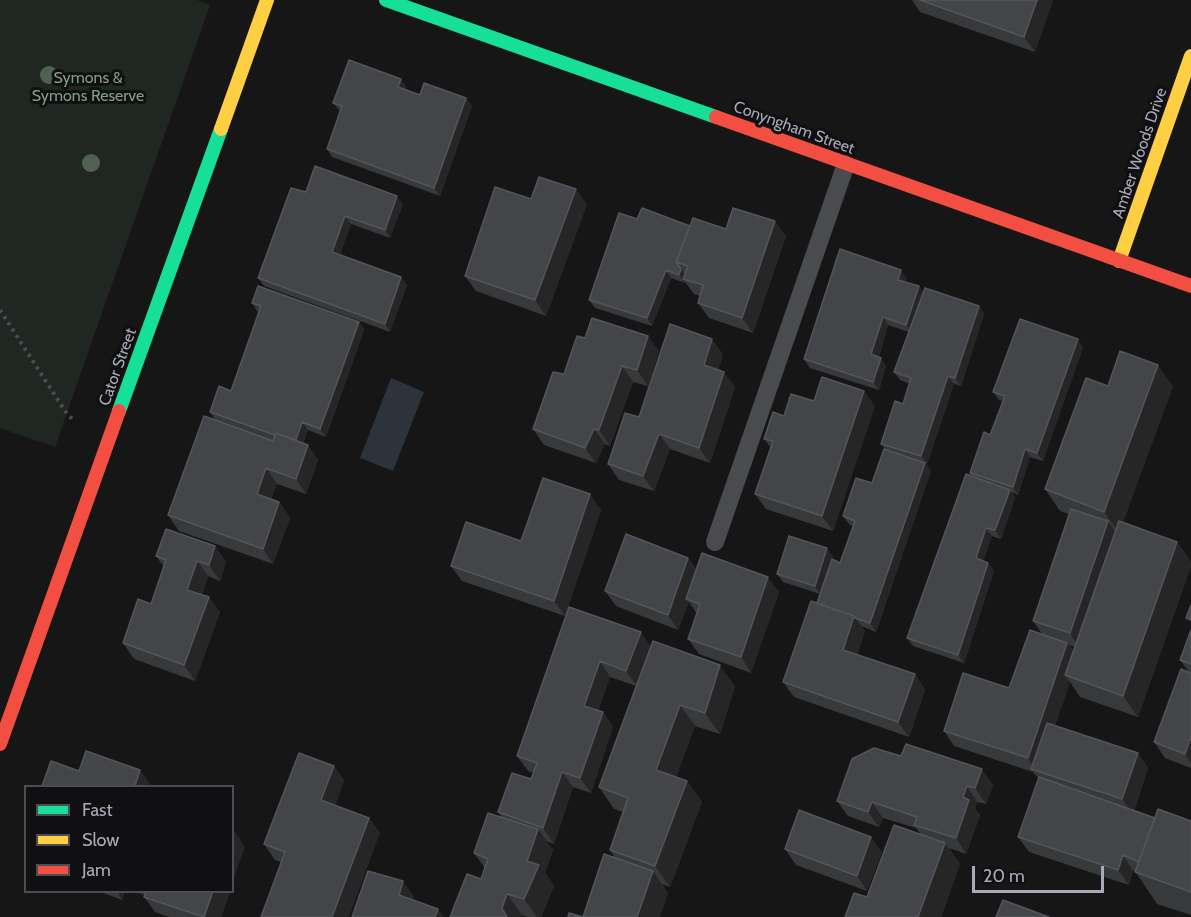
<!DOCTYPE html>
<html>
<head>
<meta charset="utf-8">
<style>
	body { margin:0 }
	#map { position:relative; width:1191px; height:917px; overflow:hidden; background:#161616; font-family:Cabin,sans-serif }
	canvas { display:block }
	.legend { position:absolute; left:24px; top:785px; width:210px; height:108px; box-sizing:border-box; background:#101012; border:2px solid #4d4e54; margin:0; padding:8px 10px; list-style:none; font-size:18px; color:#a8aab6 }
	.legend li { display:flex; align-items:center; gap:12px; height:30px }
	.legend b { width:30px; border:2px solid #4d4e54 }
	.scale { position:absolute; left:972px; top:866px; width:132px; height:27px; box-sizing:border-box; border:3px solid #a8aab6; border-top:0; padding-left:8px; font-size:18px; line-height:21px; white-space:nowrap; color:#a8aab6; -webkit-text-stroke:4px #101012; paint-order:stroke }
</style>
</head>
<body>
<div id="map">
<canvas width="1191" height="917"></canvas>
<ul class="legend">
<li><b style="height:8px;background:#16e098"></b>Fast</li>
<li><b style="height:8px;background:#ffcf43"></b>Slow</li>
<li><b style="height:8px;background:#f24e42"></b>Jam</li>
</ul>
<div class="scale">20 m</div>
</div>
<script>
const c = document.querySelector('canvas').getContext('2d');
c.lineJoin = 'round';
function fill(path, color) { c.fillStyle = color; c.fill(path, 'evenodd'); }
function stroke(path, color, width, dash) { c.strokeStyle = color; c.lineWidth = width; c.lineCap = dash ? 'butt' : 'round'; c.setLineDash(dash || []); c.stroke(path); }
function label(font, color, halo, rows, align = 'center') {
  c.font = font + ' Cabin,sans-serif'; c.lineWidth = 6; c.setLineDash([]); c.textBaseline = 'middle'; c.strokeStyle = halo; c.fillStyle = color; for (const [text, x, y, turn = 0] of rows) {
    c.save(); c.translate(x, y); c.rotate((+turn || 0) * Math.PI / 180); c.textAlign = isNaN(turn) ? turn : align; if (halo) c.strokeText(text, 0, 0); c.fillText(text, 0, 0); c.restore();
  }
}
fill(new Path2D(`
	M0,0H197L210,5L55,447L0,428Z`), '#202621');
fill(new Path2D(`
	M391,378L424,392L393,471L360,458Z`), '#2d333a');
stroke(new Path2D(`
	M0,310L65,411L74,421`), '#4c4c50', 4, [3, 4.5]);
stroke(new Path2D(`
	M715,542L846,164`), '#4a4b4e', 18);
stroke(new Path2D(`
	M386,0L716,117
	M119,411L221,129`), '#16e098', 14);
stroke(new Path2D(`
	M221,129L267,0
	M1119,261L1191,56`), '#ffcf43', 14);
stroke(new Path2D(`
	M716,117L1191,286
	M0,744L119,411`), '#f24e42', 14);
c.fillStyle = '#506154';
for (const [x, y] of [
	[49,75],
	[91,163]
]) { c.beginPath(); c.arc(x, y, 9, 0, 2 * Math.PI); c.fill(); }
fill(new Path2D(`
	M912,0H1053L1035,52L920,12Z
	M406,87V90L420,95L466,98L472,106L440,196L332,157L327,149L340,111L333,103Z
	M306,192L403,204L390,238L351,224L340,254L401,277L407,285L390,332L264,286L258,278Z
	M531,199L587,204L546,316L476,291L465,276Z
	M637,219L690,226L726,229L786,236L753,333L709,318L698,303L700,296L694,294L685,282V283L671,278L652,326L595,308L589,300Z
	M907,278L906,282L919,286L923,292L979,306L984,314L961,386L954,384L927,464L925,463L931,471L876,632L861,626L865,631L857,655L915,674L925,690L909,737L794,697L783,682L820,594L783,582L777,574L833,556L824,583L840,563L853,526L849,524L843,516L872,483L885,449L881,444L903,404L910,384L900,380L894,372L909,332L888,325L879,357L886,366L879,390L810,368L804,359Z
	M252,303L359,322L364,330L326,437L308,430L303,443L308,445L318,460L306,494L277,484L271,499L279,502L290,518L273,564L179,531L168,515L273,441L215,420L210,412L231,391L259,312L257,311Z
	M585,338L659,351L648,386L633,382L610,446L605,444L596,463L544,445L533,429L564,374Z
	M1083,347L1043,461L1030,457L1018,495L1012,492L1015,498L1001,539L992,536L983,561L988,563L994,571L964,663L913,646L907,638L972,477L970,473L990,435L1003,401L999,400L993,392Z
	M723,354L718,370L735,387L710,463L670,449L654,491L619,480L608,464L639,417Z
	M1108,386H1173L1123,522L1177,542L1191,562V566L1138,717L1080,697L1070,682L1055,725L1138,753L1148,768L1134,811L1155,818L1191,821V915L1157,904L1135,871H1133L1129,885L1029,852L1018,837L1039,779L1033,772L954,746L944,731L1009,688L1042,634L1033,621L1069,514L1060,511L1045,489ZM1069,645L1075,647L1073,651Z
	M814,401L875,406L833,531L766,509L755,494L771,448L764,439L784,416Z
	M601,510L565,616L462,581L451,566L521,541Z
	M215,546L226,562L220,581L208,576L202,595L220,612L195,681L134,659L123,643L151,604L164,567L156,556Z
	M688,558L696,569L779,592L751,673L699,654L688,639L697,614L689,602L678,630L616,606L605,591Z
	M569,607L735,686L720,734L695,726L676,777L687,781L702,802L670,887L662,884L668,893L615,858L610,850L623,812L614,809L599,787L636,686L610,677L598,711L603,712L613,727L591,793L573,787L554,844L546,841L553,850L545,873L554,886L541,917H528L522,915L521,917H450L481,879L485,868L474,853L502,817L498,812L531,779L534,773L528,771L517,756Z
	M1191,630V768L1165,758L1154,742L1189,672L1180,660Z
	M852,759L993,785L986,804L977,802L975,809L980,815L966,854L949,848L960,864L941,917H845L867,897L920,834L916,828L883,818L879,827L848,816L837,801Z
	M334,766L344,781L335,805L369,818L380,833L281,862L275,860L264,844Z
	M785,849L882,852L867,891L796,865Z
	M98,891H125L122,900Z
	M137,891H230L221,917H169L155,912L144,897L145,895L138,893Z`), '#38393b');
fill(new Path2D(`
	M1037,0H1053L1035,52L1024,37Z
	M401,79L406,87L404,95L398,87Z
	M466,98L472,106L440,196L434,188Z
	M576,189L587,204L546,316L535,300Z
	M397,196L403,204L390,238L385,230Z
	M345,216L351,224L338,260L332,252Z
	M775,221L786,236L753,333L742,318Z
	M681,269L687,277L683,279L685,282V283L679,275Z
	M666,270L671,278L652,326L647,318Z
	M901,270L907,278L904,288L898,280Z
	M401,277L407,285L390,332L385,324Z
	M919,286L925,295L912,333L906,325Z
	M979,306L984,314L961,386L955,378Z
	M883,317L888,325L877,362L871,354Z
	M359,322L364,330L326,437L320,429Z
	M648,336L659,351L648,386L637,370Z
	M712,339L723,354L715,381L704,365Z
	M1078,339L1083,347L1043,461L1037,453Z
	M881,358L886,366L879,390L873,382Z
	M1158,365L1173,386L1119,533L1104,512Z
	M622,366L633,382L610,446L599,430Z
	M724,372L735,387L710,463L699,448Z
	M948,376L954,384L927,464L921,456Z
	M864,391L875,406L833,531L822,516Z
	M302,422L308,430L300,451L295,442Z
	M594,429L605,444L596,463L585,448Z
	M659,434L670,449L654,491L643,476Z
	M308,445L318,460L306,494L296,479Z
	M1025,449L1030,457L1018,495L1013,487Z
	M925,463L931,471L876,632L870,623Z
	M266,468L277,484L267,510L257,494Z
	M1010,490L1015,498L1001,539L995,530Z
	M590,494L601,510L565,616L554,601Z
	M279,502L290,518L273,564L263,549Z
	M1108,521L1119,537L1080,649L1070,633Z
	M986,528L992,536L982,566L976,558Z
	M1177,542L1191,562V566L1138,717L1123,696Z
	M215,546L226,562L220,581L209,565Z
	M827,548L833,556L820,594L815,586Z
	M688,558L699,574L686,599L689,602L678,630L668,615Z
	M197,561L208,576L198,605L187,590Z
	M988,563L994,571L964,663L958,655Z
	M768,577L779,592L751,673L741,657Z
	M209,597L220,612L195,681L184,665Z
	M854,616L865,631L853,665L843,650Z
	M641,632L651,647L637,686L626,671Z
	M1067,643L1078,658L1065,675L1070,682L1039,771H1036L1028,758Z
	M600,661L610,677L595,721L584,706Z
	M720,665L735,686L720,734L705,713Z
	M915,674L925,690L909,737L898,722Z
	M680,705L695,726L671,792L656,770Z
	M603,712L613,727L591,793L580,778Z
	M1190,739L1191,740V763L1185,754Z
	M1138,753L1148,768L1133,814L1122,799Z
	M334,766L344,781L332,815L321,800Z
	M982,769L993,785L986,804L975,788Z
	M140,770L151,785V786H135Z
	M562,772L573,787L554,844L543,828Z
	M687,781L702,802L670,887L655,866Z
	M967,786L977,802L975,809L980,815L966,854L956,838L963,797Z
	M872,802L883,818L879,827L868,812Z
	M369,818L380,833L349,917H332Z
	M538,829L553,850L545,873L554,886L541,917H537L524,899L527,861Z
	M235,831L245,847L232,883V837Z
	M871,837L882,852L867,891L857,876Z
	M945,843L960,864L941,917H918Z
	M1123,855L1133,871L1129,885L1118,870Z
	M653,871L668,893L660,917H637Z
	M403,881L414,896L410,910L399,895Z
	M117,891H125L122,900Z
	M213,891H230L221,917H204Z
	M507,894L522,915L521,917H507L502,908Z
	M438,909L444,917H435Z`), '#262627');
const building = new Path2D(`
	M920,0H1037L1024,37Z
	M349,60L401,79L398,87L420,95L424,83L466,98L434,188L327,149L342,106L333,103Z
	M315,166L397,196L385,230L345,216L332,252L401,277L385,324L258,278L291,188L306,192Z
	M539,177L576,189L535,300L465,276L495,187L531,199Z
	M642,208L690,226L676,262L681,269L679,275L666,270L647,318L589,300L619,213L637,219Z
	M733,208L775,221L742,318L698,303L703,285L683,279L688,266L676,262L693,218L726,229Z
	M840,249L901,270L898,280L919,286L906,325L883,317L871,354L881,358L873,382L804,359Z
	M258,286L359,322L320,429L302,422L296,440L276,433L275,435L210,412L219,386L231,391L261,306L252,303Z
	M925,288L979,306L955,378L948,376L921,456L881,444L895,401L903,404L911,378L894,372Z
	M592,318L648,336L637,370L622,366L599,430L594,429L585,448L533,429L553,372L564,374L577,336L585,338Z
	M1020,319L1078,339L1037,453L1025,449L1013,487L970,473L984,432L990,435L1005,396L993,392Z
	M670,324L712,339L704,365L724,372L699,448L659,434L643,476L608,464L625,413L639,417Z
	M1120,351L1158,365L1104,512L1045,489L1086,378L1108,386Z
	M822,377L864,391L822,516L755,494L773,441L764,439L773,412L784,416L791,394L814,401Z
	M204,416L273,441L276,433L308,445L296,479L266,468L257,494L279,502L263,549L168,515Z
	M884,449L925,463L870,623L855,618L854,616L817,603L832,559L840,563L855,521L843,516L856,478L872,483Z
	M966,474L1010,490L995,530L986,528L976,558L988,563L958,655L907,638Z
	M543,478L590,494L554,601L451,566L466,522L521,541Z
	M1071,509L1108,521L1070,633L1033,621Z
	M1119,521L1177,542L1123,696L1065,675Z
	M166,529L215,546L209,565L197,561L187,590L209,597L184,665L123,643L138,599L151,604L166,560L156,556Z
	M626,534L688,558L668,615L605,591Z
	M789,536L827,548L815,586L777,574Z
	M702,553L768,577L741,657L688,639L700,604L686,599Z
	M811,601L854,616L843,650L915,674L898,722L783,682Z
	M1191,605V620L1186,618Z
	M569,607L641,632L626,671L600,661L584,706L603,712L580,778L562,772L543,828L498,812L512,773L531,779L537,763L517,756Z
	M1030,630L1067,643L1028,758L944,731L963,673L1009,688Z
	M1191,630V664L1180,660Z
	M653,641L720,665L705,713L680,705L656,770L687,781L655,866L610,850L628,798L599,787Z
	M1181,669L1191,673V740L1190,739L1185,754L1154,742Z
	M1047,723L1138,753L1122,799L1031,769Z
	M906,744L982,769L975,788L967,786L963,797L969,800L956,838L914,825L917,817L872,802L868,812L837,801L852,759L874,748L901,756Z
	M86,751L140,770L135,786H42L51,761L79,771Z
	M299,753L334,766L321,800L369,818L332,917H261L285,852L264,844Z
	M1039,777L1155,818L1139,862L1123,855L1118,870L1018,837Z
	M1158,809L1191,821V892L1135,872Z
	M799,810L871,837L857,876L785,849Z
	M488,813L538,829L527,861L539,865L524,899L507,894L502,908L507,917H450L467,874L481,879L488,859L474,853Z
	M894,825L945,843L918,917H845L854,893L867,897Z
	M604,854L653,871L637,917H583Z
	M368,871L403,881L399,895L438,909L435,917H352Z
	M146,891H213L204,917L144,897Z
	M1003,900L1049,917H996Z
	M569,913L583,917H568Z`);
fill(building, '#444548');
stroke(building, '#54555a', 1.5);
label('16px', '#809f86', '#101012', [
	["Symons &",88,78],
	["Symons Reserve",88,96]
]);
label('16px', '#a8aab6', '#101012', [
	["Conyngham Street",794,128,20],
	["Amber Woods Drive",1140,153,-71],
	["Cator Street",118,367,-70]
]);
</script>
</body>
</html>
